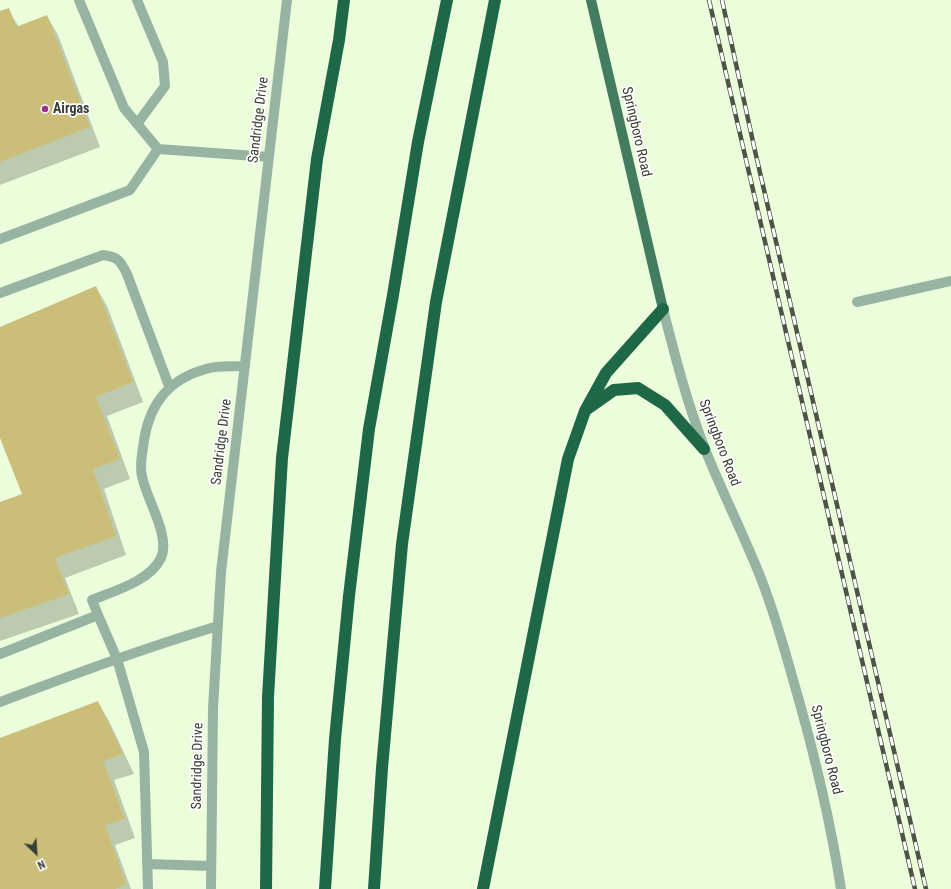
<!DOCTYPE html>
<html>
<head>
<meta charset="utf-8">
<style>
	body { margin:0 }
	#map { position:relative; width:951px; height:889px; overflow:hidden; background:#ecfddc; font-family:"Roboto Condensed",sans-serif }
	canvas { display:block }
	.north { position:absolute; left:16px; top:833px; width:40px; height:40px; -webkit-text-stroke:3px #fff; paint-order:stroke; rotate:155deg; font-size:11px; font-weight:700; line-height:16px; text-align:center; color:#383f32 }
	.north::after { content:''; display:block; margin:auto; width:14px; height:18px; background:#383f32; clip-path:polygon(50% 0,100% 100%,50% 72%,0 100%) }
</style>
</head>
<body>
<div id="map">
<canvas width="951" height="889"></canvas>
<div class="north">N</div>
</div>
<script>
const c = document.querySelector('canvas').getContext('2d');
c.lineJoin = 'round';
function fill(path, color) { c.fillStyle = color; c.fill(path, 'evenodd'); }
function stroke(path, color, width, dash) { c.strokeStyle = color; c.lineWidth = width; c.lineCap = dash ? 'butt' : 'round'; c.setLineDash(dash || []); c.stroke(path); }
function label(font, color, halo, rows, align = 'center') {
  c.font = font + ' "Roboto Condensed",sans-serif'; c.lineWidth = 3.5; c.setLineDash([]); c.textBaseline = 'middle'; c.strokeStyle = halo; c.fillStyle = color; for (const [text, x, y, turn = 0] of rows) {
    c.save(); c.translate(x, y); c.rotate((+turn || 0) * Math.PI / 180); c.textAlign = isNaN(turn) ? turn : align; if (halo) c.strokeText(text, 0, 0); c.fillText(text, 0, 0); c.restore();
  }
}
fill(new Path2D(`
	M8,9L19,27L47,16L58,35L100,147L0,185V12Z
	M96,287L107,306L143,402L107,416L130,479L104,489L126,555L65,578L79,614L0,641V503L23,494L0,435V328Z
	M98,702L109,721L134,774L114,780L135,838L115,845L131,889H0V739Z`), '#0003');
fill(new Path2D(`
	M9,8L16,27L47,15L90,127L0,162V11Z
	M96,286L133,382L96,397L120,459L93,469L116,536L55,558L69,594L0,618V502L22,494L0,438V327Z
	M98,701L123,754L103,761L125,819L105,825L126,884L115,889H0V738Z`), '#cbbe79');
stroke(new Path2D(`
	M79,0L124,108L158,149L269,157
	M137,0L163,62L165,86L137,124
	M0,239L130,190L158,149
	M0,293L103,255C118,257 120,260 127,274L169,386
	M857,302L951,281
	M663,309C675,356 687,403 705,449C722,492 743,533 760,576C774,611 784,647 794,683C814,752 830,818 841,889
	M98,615L92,600C114,591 150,581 161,558C171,536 146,499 142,476C139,465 143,451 144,440C150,403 169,379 206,369C218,365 233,367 245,366
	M0,654L98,615L117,659L144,752L148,889
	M0,702C72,675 144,648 218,626
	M147,864L211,866
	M211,889L213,708L221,572L287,0`), '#97b4a3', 10);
stroke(new Path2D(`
	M591,0L663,309`), '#437c5f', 10);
stroke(new Path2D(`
	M587,409L614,390L638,388L665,405L704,449
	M266,889L268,697L282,458L317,159L339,40L344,0
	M325,889L335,739L349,596L369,429L393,295L418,142L447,0
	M374,889L382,768L402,544L436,302L495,0
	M483,889L568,459L585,411L606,373L663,309`), '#1e6847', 12);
const rail = new Path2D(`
	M709,0L915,889
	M722,0L755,151L926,889`);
stroke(rail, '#4c5445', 4.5);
stroke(rail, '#fff', 3, [9]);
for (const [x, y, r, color] of [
	[45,109,4,"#a1308d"]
]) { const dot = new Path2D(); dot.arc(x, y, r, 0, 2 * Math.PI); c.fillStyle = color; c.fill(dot); stroke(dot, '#fff', 1.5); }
label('bold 14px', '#383f32', '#fff', [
	["Airgas",53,109]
], 'left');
label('14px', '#383f32', '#fff', [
	["Sandridge Drive",259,120,-83],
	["Springboro Road",636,132,77],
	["Sandridge Drive",222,442,-83],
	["Springboro Road",719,443,69],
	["Springboro Road",826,750,76],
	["Sandridge Drive",198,766,-89]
]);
</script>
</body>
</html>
